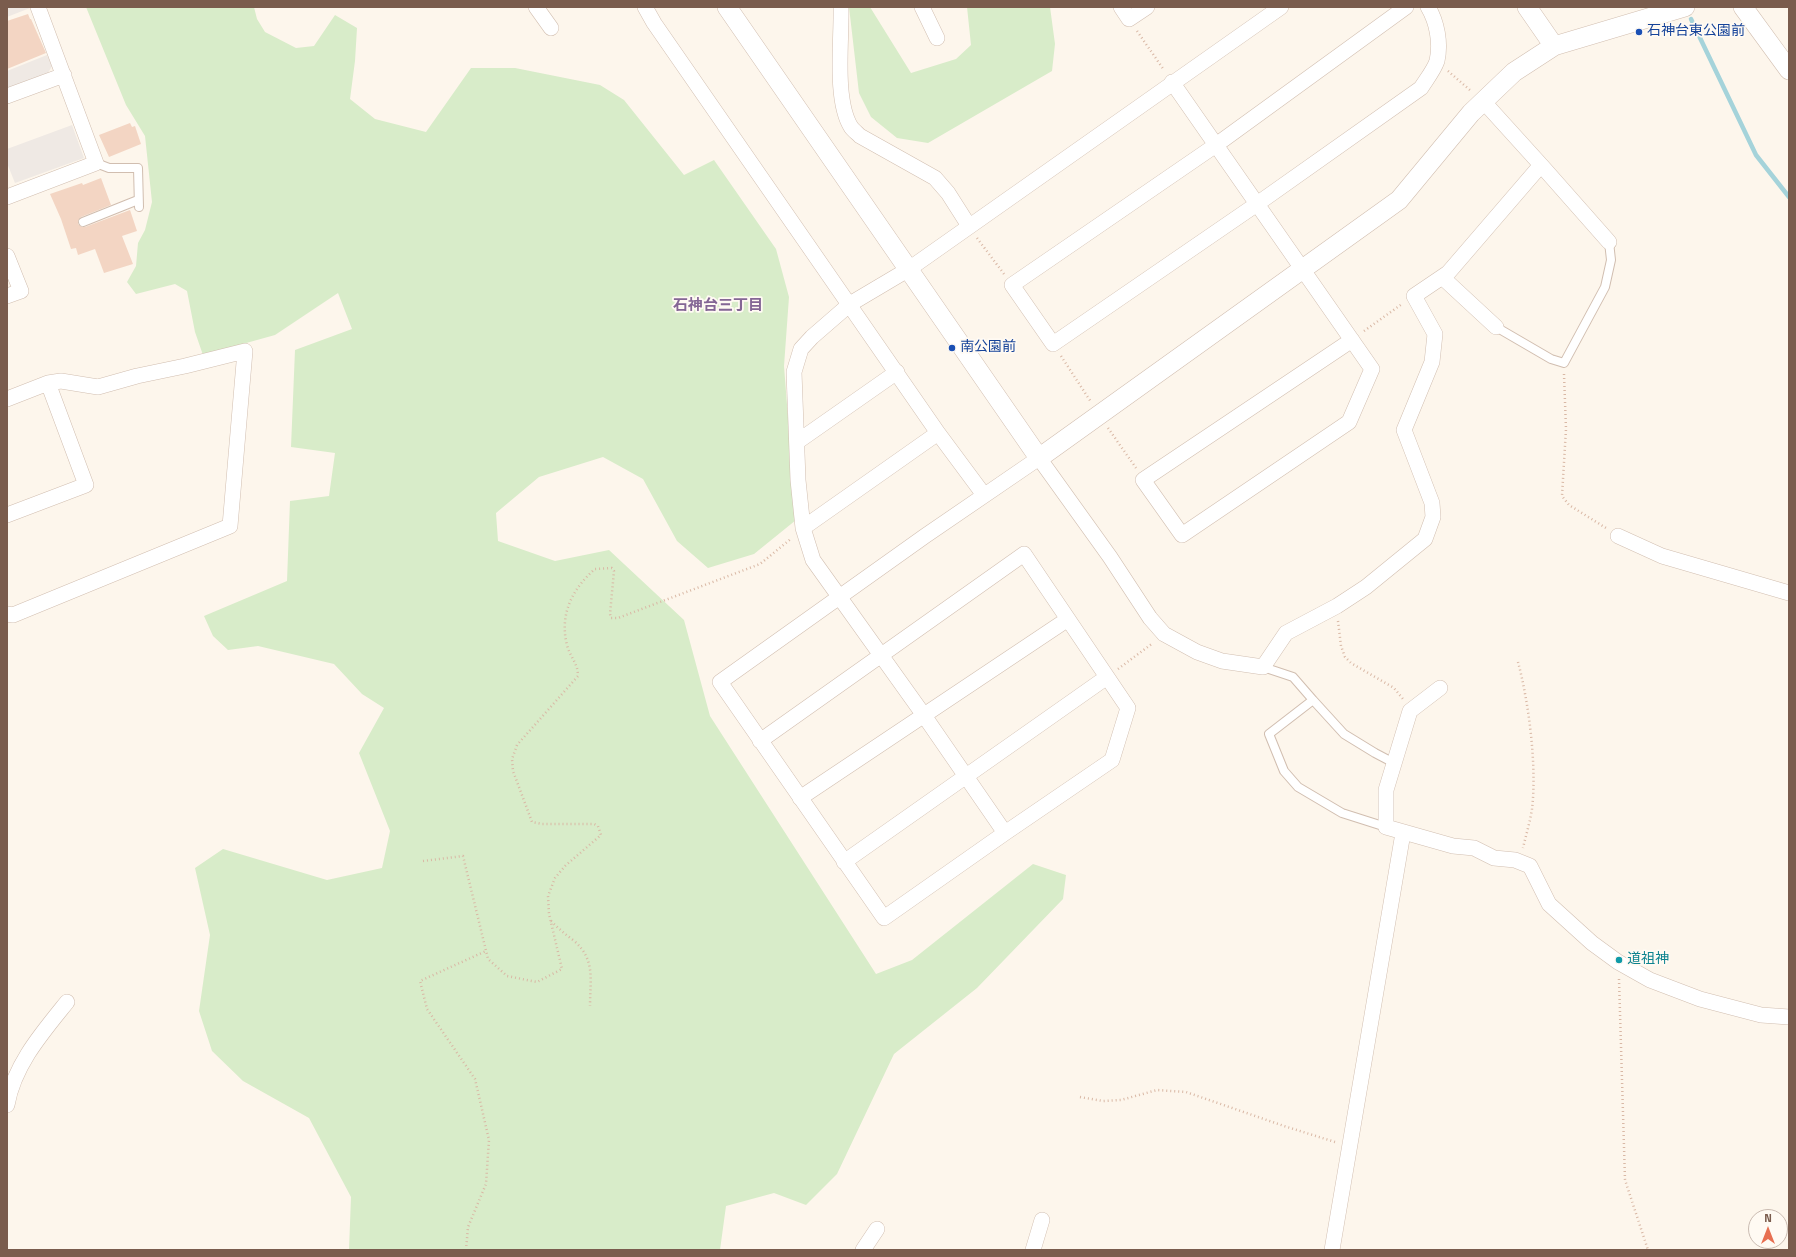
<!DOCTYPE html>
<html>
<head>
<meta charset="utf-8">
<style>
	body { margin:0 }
	#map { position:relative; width:1796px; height:1257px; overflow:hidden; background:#fdf6ec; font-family:"Titillium Web",sans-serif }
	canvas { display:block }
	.frame { position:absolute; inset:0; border:8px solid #7a5c4d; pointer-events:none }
	.north { position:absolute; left:1748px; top:1209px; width:40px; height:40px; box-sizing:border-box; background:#fffaf3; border:1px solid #cabbb1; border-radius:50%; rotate:0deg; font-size:11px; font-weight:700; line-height:16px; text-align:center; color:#7a5c4d }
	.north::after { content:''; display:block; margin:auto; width:14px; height:18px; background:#e76f51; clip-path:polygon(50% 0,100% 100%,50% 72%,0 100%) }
</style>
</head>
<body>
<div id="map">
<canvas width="1796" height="1257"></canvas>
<div class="frame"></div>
<div class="north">N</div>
</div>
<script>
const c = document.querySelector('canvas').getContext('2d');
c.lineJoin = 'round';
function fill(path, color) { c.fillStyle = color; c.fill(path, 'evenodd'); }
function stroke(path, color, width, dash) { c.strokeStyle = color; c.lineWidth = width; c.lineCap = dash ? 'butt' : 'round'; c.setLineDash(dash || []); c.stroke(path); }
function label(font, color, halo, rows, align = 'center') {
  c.font = font + ' "Titillium Web","Noto Sans JP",sans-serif'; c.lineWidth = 3.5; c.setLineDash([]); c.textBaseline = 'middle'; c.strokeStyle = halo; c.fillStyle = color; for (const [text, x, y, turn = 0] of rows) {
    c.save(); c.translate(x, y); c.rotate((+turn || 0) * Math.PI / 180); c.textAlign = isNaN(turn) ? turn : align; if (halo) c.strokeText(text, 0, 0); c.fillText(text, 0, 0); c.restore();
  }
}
fill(new Path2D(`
	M7,7H30V8L7,17Z
	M47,55L52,66L48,73L7,89V71Z
	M72,125L84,158L15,183L7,163V149Z`), '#efe9e4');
fill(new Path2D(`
	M86,7H254L257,19L265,32L296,48L314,46L335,15L357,28L355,61L350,99L375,119L426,132L471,68H515L600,85L624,100L684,175L714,160L776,249L789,297L784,366L796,520L754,554L708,568L677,541L643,479L603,457L539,477L496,513L498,541L555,561L609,550L684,620L710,716L876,974L912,960L1033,864L1066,875L1063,899L977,988L894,1054L837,1174L806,1205L774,1193L726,1206L720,1250H349L351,1197L309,1118L243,1081L212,1051L199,1011L210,935L195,868L223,849L327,880L382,868L390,831L359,753L384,708L362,694L334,664L258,646L228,650L213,636L204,616L287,581L290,501L329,496L335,453L291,447L295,350L352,329L338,293L275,335L203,355L195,332L187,291L175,284L136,294L127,282L136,266L138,243L145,230L152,202L145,136L126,105Z
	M849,7H870L911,73L956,59L971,45L967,7H1050L1055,44L1052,71L928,143L897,138L871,117L859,93Z`), '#d8ecc9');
stroke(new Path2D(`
	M1691,19L1756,155L1789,197`), '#a5d3da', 4.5);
fill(new Path2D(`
	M28,14L30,19H31L46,53L7,69V21Z
	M130,123L132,127L135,126L141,144L109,157L99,135Z
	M101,178L111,205L81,217L78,221V224L82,227H85L130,210L137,231L122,236L133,264L104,273L95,249L78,255L76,248L71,249L61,219L50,194L82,183L83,185Z`), '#f3d5c3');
const service = new Path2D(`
	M96,163L109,168H138L139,207
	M83,222L138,200
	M1496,327L1551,359L1564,363L1605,287L1611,260L1609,242
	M1263,667L1293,677L1313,700L1269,734L1284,771L1298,787L1342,813L1386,827
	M1313,700L1344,734L1375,753L1394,763`);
const minor = new Path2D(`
	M536,7L551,28
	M645,7L654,23L938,433L984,495
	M841,7C842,39 834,100 851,127C853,130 857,133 860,136L935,178L948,193L969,226
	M922,7L937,38
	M1121,7L1129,19L1147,7
	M1406,7L1216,145L1012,285L1053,344L1257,204L1421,88C1426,80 1434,70 1437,61C1441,43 1437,22 1428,7
	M1172,82C1239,178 1306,274 1372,369L1349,422L1182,535L1143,480L1352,340
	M7,96L64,75
	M1541,165L1609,242
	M7,197L96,163L38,7
	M7,256L21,291L7,296
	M1442,277L1496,327
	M7,399L48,383L61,381L98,387L137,376L185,366L245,351L230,526L13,615L7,614
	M797,442L897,372
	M7,515L86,485L48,383
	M803,528L938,433
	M1618,536L1662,556L1789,593
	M1440,688L1410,711L1386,790V827L1453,846L1474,848L1494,858L1515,860L1530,866L1549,904L1592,943L1618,962L1650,980L1700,999L1761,1015L1789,1017
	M760,741L1024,554L1128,708L1112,760L1005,833L884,918L720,682L925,536L1039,458L1110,557L1150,618L1164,634L1197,652L1222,661L1263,667L1286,633L1337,606L1366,587L1425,539L1433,517L1432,503L1404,430L1432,362L1435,334L1414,296L1448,273L1541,165L1483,101
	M800,798L1068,619
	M1005,833L923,714L813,560L803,528L798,480L794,372L801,349L812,337L850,304L909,269L1281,7
	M844,862L1107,677
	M7,1105C14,1065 42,1033 67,1002
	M863,1250L877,1229
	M1033,1250L1042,1220
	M1332,1250L1403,833`);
const tertiary = new Path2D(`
	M727,7L1039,458L1399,200L1471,113L1514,72L1554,46L1685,7
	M1527,7L1554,46
	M1743,7L1789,70`);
stroke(service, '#d1beb0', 10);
stroke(minor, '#d1beb0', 16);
stroke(tertiary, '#d1beb0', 20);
stroke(new Path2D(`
	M1137,31L1164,70
	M1448,71L1471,91
	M977,238L1004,274
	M1364,331L1402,304
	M1061,356L1091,402
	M1564,374L1566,429L1562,496L1569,505L1606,528
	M1108,428L1136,468
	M1338,621L1341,646L1345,657L1351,663L1394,688L1403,699
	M1518,662C1529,703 1537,767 1532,809C1530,822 1526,835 1523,848
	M1118,669L1153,643
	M423,861L463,856L488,959L507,976L537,982L562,969L549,914L548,896L555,878L565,866L601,835L598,826L594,824H542L532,822L513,771L512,759L517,745L578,676C578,663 570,657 567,645C559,614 573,588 595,569L612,568L614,571L610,614L611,618H618L760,564L792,538
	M551,921C558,928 565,934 573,940C596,959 590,980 590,1006
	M1619,979L1625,1180L1648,1250
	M1080,1097L1103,1101L1121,1100L1157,1090L1186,1092L1284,1126L1335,1142
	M466,1250L468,1227L486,1184L489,1140L475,1079L427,1009L420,981L486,951`), '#d9b8a5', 2.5, [1, 3]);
stroke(service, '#fff', 8);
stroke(minor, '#fff', 15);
stroke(tertiary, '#fff', 19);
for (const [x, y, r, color] of [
	[1639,32,4,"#1a4fb4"],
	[952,348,4,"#1a4fb4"],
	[1619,960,4,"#0f9aa8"]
]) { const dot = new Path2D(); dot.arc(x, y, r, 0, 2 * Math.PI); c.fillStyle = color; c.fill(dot); stroke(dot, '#fffaf3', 1.5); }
label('14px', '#164399', '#fffaf3', [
	["石神台東公園前",1647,32],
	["南公園前",960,348]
], 'left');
label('14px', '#0d838f', '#fffaf3', [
	["道祖神",1627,960]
], 'left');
label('bold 15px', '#846695', '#fffaf3', [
	["石神台三丁目",718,306]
]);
</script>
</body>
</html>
